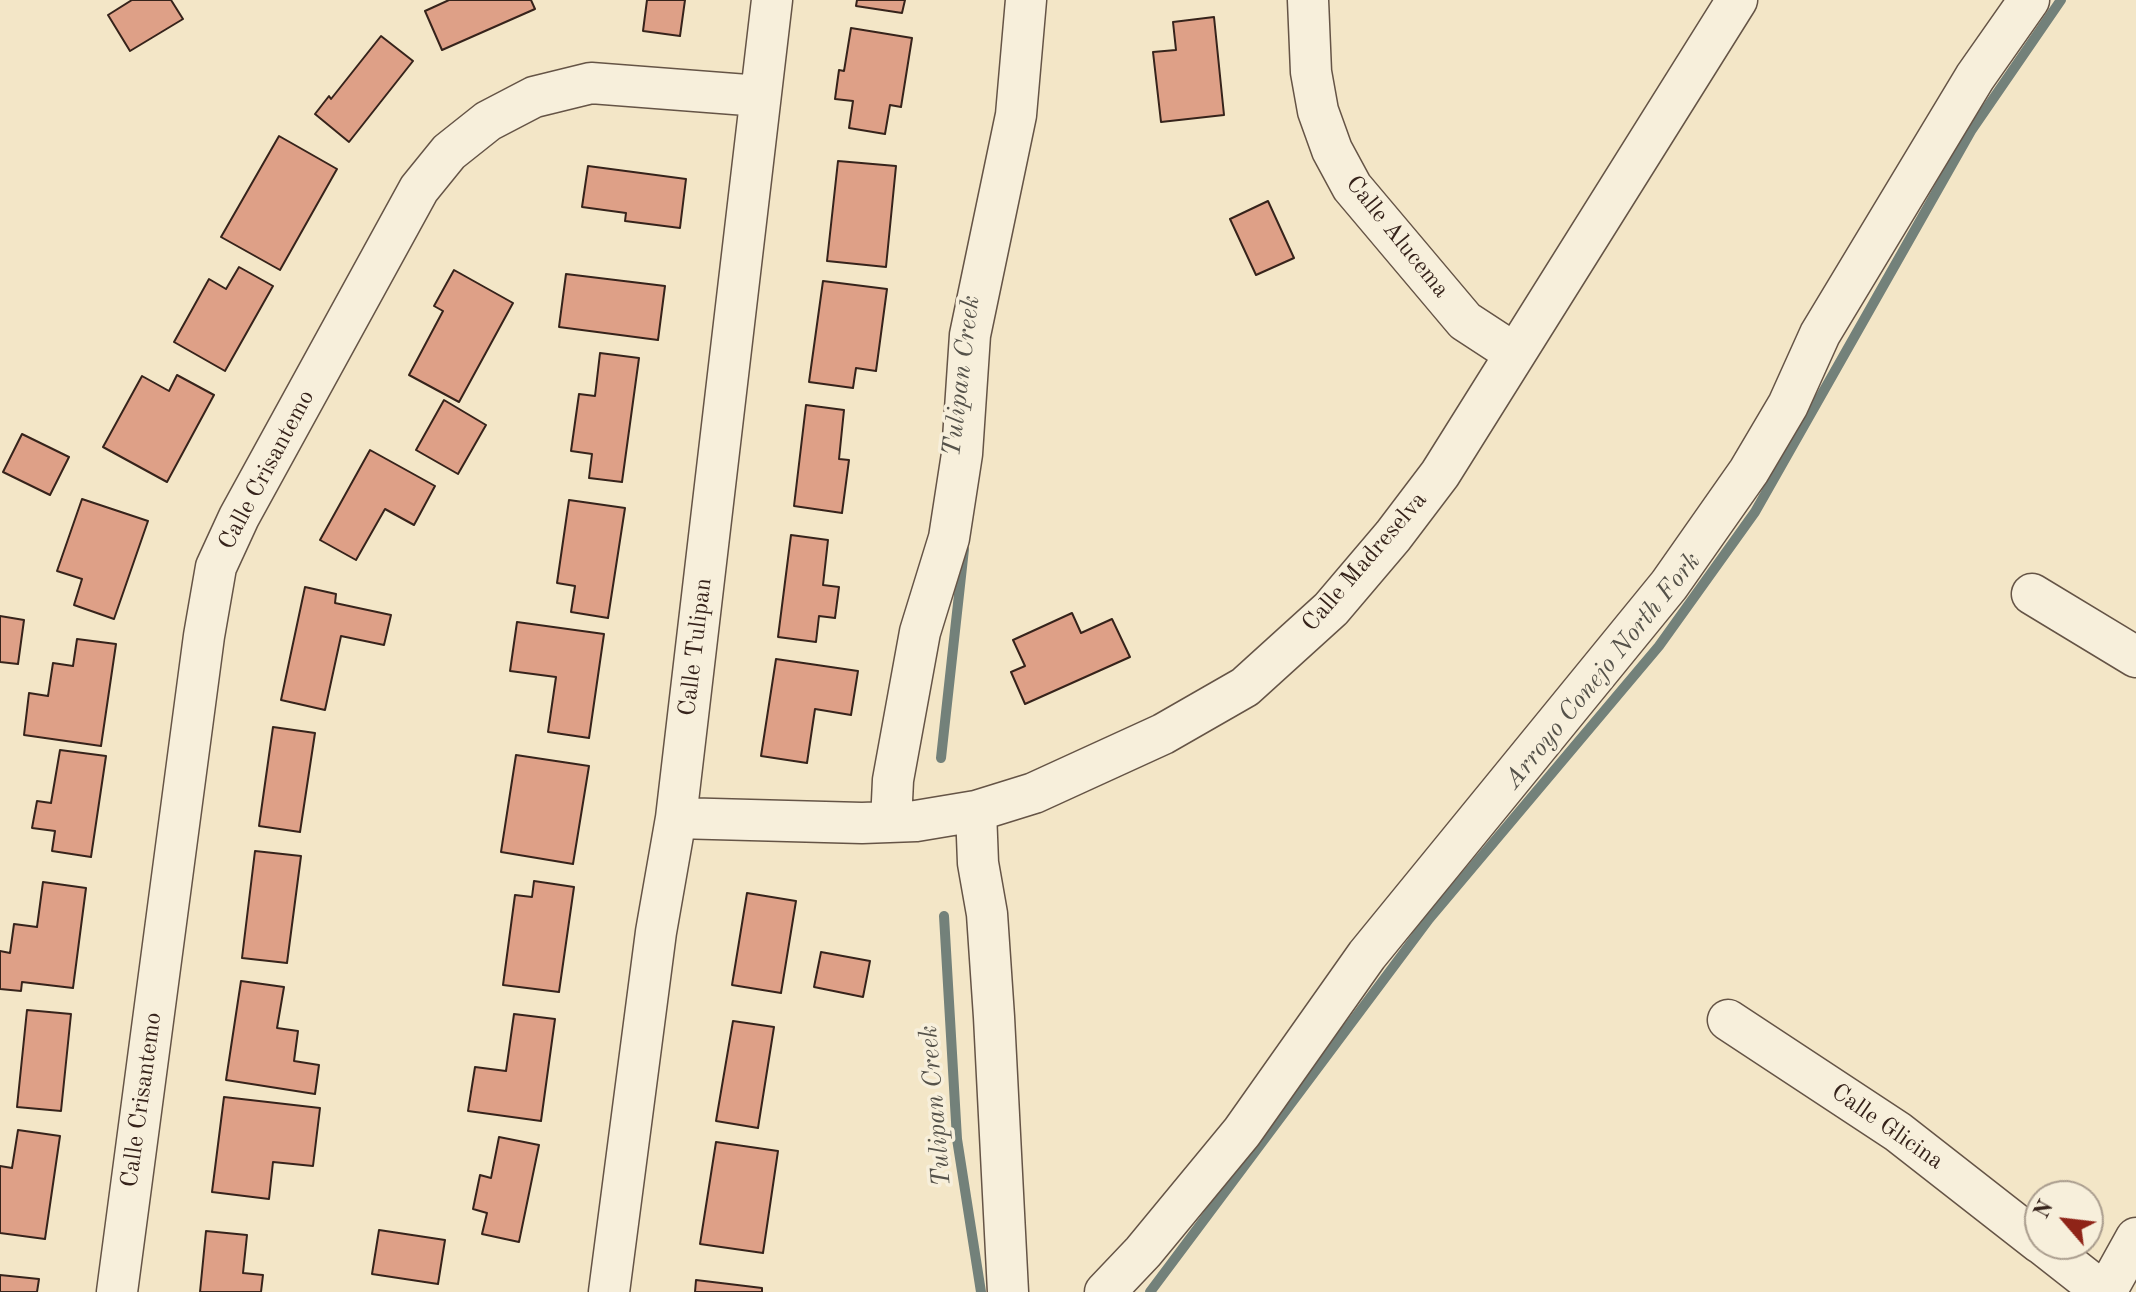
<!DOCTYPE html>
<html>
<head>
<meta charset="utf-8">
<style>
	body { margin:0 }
	#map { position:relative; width:2136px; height:1292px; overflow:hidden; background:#f3e6c7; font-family:"Old Standard TT",serif }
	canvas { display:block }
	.north { position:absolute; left:2024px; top:1180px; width:80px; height:80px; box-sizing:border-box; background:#f7efdb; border:2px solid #aa9d8e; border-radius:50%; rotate:298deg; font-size:22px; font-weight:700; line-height:32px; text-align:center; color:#36231b }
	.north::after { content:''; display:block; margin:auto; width:28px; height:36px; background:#8f2418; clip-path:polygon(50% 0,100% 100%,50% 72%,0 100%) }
</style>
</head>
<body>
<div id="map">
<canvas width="2136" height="1292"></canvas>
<div class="north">N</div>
</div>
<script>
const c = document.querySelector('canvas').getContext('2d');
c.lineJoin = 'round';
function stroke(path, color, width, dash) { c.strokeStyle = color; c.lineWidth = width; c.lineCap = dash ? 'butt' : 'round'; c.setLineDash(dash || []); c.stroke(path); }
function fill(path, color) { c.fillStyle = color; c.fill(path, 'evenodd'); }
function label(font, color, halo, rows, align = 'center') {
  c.font = font + ' "Old Standard TT",serif'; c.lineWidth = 7; c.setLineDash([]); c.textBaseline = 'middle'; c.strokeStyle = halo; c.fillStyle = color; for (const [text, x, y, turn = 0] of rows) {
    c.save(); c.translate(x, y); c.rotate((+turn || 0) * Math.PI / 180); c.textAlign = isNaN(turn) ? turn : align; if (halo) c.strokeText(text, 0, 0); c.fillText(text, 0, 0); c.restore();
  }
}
stroke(new Path2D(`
	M941,758L964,549
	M944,916L957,1139L981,1292
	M1150,1292L1429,919L1659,646L1755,512L1971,131L2061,0`), '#73817a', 10);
const building = new Path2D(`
	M132,0H171L183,19L130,51L108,15Z
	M449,0H531L535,9L442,50L425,11Z
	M647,0H685L680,36L643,31Z
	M857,0H905L902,13L856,6Z
	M1214,17L1224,115L1161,122L1153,52L1176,50L1173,22Z
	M851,28L912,38L901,107L890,105L885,134L849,128L853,101L835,99L839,70L844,71Z
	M381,36L413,61L349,142L315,114L329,96L331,99Z
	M279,136L337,169L280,270L221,237Z
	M838,161L896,166L886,267L827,261Z
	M588,166L686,179L680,228L625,221L626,213L582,207Z
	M1268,201L1294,258L1256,275L1230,219Z
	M239,267L273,286L225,371L174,342L209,279L226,289Z
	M454,270L513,303L459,402L409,375L443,311L434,306Z
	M566,274L665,286L658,340L559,327Z
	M823,281L887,289L876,371L856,368L853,388L809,382Z
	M600,353L639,358L622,482L589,478L592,454L571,451L579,394L595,396Z
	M177,375L214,395L167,482L103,447L142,376L169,391Z
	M444,400L486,425L458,474L416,450Z
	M806,405L844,410L839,459L849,460L842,513L794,506Z
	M22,434L69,457L50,495L3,472Z
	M370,450L435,486L414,525L385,509L356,560L320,540Z
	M82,499L148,521L114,619L74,605L82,579L57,571Z
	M569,500L625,508L608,618L571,612L575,586L557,583Z
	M791,535L828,540L823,585L839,587L835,618L819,616L816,642L778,637Z
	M305,587L336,594L335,603L391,615L384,645L341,636L325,710L281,700Z
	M1072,613L1081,633L1112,619L1130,657L1025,704L1011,672L1025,666L1013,640Z
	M0,616L24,620L18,664L0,662Z
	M517,622L604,634L589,738L548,732L556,677L510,671Z
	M77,639L116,644L101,746L24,735L29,693L48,696L53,663L73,666Z
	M776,659L858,671L851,715L815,709L807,763L761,756Z
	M273,727L315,733L300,832L259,826Z
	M60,750L106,756L91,857L52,851L55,831L32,828L37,801L51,803Z
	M516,755L589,766L573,864L501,852Z
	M255,851L301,856L287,963L242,958Z
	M534,881L574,887L559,992L503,985L515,895L532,897Z
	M43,882L86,888L73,988L22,982L21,991L0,989V951L10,953L14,924L37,927Z
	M747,893L796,901L781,993L732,985Z
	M821,952L870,961L863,997L814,987Z
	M241,981L284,987L277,1028L298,1031L294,1061L319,1065L315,1094L226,1080Z
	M27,1010L71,1014L61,1111L17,1107Z
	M514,1014L555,1019L541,1121L468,1111L475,1067L506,1071Z
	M733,1021L774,1027L758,1128L716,1121Z
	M224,1097L320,1108L313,1166L273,1162L269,1199L212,1192Z
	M18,1130L60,1136L45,1239L0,1233V1166L12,1168Z
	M499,1137L539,1145L519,1242L482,1234L487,1213L473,1209L480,1175L491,1178Z
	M716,1142L778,1151L763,1253L700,1244Z
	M379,1230L445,1240L438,1284L372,1274Z
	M206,1231L247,1235L243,1273L263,1275L261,1292H200Z
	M0,1275L39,1279L37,1292H0Z
	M696,1280L762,1288V1292H695Z`);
fill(building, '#dea087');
stroke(building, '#36231b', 2);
const minor = new Path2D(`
	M1308,0L1311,72L1318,111L1332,150L1352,187L1465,321L1514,353
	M2032,594L2136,657
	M976,811L978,863L987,914L994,1017L1008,1292
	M676,818L862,823L916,821L976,811L1034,793L1163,734L1245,687L1331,609L1393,536L1440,474L1737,0
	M891,822L893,780L920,632L949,538L962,454L970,335L1016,115L1026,0
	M1728,1020L1898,1132L2040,1243
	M2042,1244L2103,1292
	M117,1292L204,636L216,567L239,517L419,189L449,152L488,121L534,97L591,83L760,96
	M609,1292L656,932L676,818L772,0
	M1105,1292L1143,1252L1242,1132L1367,955L1669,585L1749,471L1788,405L1820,334L1975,77L2029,0
	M2106,1292L2136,1238`);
stroke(minor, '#655446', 43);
stroke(minor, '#f7efdb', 40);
label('24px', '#36231b', '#f7efdb', [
	["Calle Alucema",1397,237,51],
	["Calle Crisantemo",267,470,-62],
	["Calle Madreselva",1365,562,-49],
	["Calle Tulipan",696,647,-83],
	["Calle Crisantemo",142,1100,-82],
	["Calle Glicina",1887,1127,35]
]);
label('italic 26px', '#55524a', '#f7efdb', [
	["Tulipan Creek",962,376,-83],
	["Arroyo Conejo North Fork",1603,671,-51],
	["Tulipan Creek",936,1106,-95]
]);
</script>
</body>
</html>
